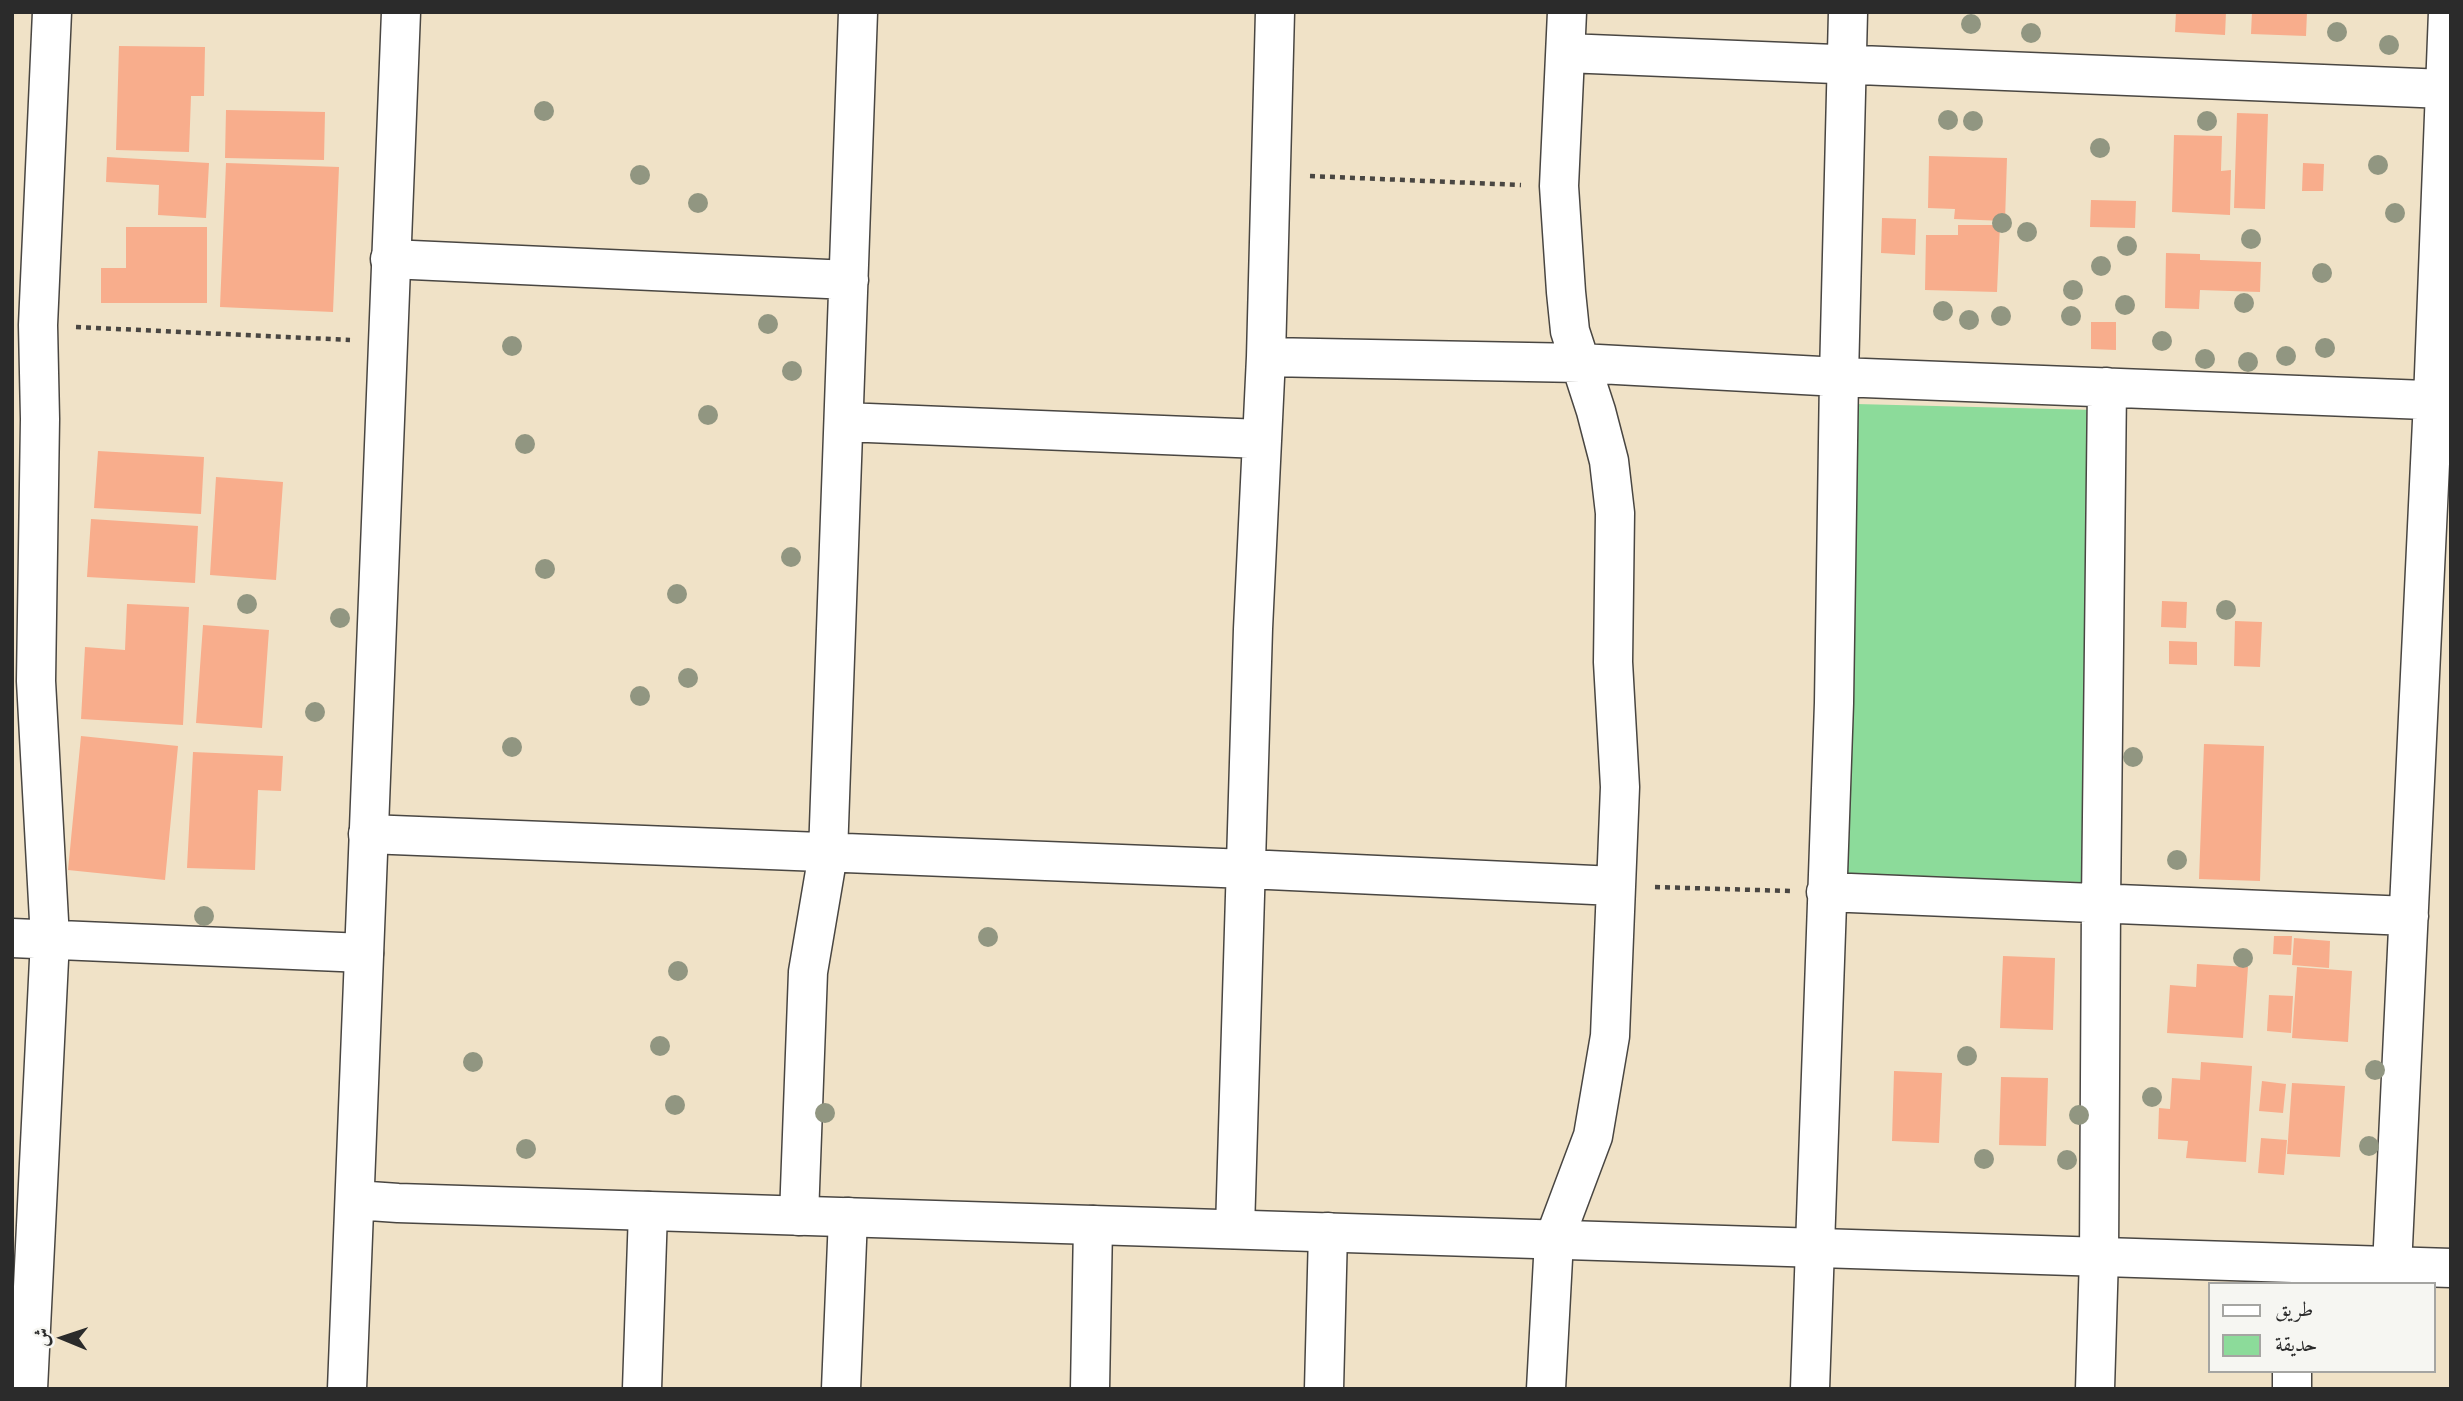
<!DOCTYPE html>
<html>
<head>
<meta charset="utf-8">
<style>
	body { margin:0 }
	#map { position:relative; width:2463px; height:1401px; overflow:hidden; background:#f0e2c7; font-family:"Libre Caslon Text",Amiri,serif }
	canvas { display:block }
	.frame { position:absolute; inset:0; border:14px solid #2b2b2b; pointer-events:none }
	.legend { position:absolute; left:2208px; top:1282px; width:228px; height:91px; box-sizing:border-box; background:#f6f6f2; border:2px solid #a5a5a2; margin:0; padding:9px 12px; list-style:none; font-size:21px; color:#2b2b2b }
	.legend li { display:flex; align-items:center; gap:14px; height:35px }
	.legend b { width:35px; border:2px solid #a5a5a2 }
	.north { position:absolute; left:28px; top:1303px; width:70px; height:70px; -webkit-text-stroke:5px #f6f6f2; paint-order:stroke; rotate:272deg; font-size:19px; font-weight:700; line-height:28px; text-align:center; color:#2b2b2b }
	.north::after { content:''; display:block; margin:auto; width:24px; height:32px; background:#2b2b2b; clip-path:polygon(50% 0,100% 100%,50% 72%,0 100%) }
</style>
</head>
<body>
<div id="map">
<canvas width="2463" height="1401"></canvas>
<div class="frame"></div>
<ul class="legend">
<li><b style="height:9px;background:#fff"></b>طريق</li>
<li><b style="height:19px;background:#8cdb9a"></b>حديقة</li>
</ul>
<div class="north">ش</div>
</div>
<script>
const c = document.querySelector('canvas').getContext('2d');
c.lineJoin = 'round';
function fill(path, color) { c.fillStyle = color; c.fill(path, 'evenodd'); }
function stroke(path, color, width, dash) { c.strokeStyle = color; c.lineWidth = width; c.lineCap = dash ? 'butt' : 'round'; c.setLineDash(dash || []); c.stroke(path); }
fill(new Path2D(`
	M1856,404L2095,410L2081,882L1842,876Z`), '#8cdb9a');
fill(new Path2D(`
	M2176,12H2226L2225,35L2175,32Z
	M2252,12H2307L2306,36L2251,34Z
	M119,46L205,47L204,96H191L189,152L116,150Z
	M226,110L325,112L324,160L225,158Z
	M2237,113L2268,114L2265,209L2234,208Z
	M2174,135L2222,136L2221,171L2231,170L2230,215L2172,212Z
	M1929,156L2007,158L2005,221L1954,219L1955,209L1928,208Z
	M107,157L209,163L206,218L158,215L159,185L106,182Z
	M226,163L339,167L333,312L220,307Z
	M2303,163L2324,164L2323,191H2302Z
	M2091,200L2136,201L2135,228L2090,227Z
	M1882,218L1916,219L1915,255L1881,253Z
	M1958,225H2000L1997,292L1925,290L1926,235H1958Z
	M126,227H207V303H101V268H126Z
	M2166,253L2200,254V260L2261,262L2260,292L2200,290L2199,309L2165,308Z
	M2091,322H2116V350L2091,349Z
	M98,451L204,457L201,514L94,508Z
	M216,477L283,482L276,580L210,575Z
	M91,519L198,526L195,583L87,577Z
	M2162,601L2187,602L2186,628L2161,627Z
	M127,604L189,607L183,725L81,719L85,647L125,650Z
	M2235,621L2262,622L2260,667L2234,666Z
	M203,625L269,630L262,728L196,723Z
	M2169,641L2197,642V665L2169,664Z
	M81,736L178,746L165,880L68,870Z
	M2204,744L2264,746L2260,881L2199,879Z
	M193,752L283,756L281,791L258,790L255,870L187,868Z
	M2274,936H2292L2291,955L2273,954Z
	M2294,938L2330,941L2329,968L2292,965Z
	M2003,956L2055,958L2053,1030L2000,1028Z
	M2197,964L2248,967L2243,1038L2167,1033L2170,985L2196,987Z
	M2297,967L2352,971L2348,1042L2292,1038Z
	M2269,995L2293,996L2291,1033L2267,1031Z
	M2201,1062L2252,1066L2246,1162L2186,1158L2188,1141L2158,1139L2159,1108L2170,1109L2172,1078L2200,1080Z
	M1894,1071L1942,1073L1939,1143L1892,1141Z
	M2001,1077L2048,1078L2046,1146L1999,1145Z
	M2262,1081L2286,1084L2283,1113L2259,1111Z
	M2292,1083L2345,1086L2340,1157L2287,1154Z
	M2261,1138L2287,1140L2284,1175L2258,1173Z`), '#f8ad8c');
const street = new Path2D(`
	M1566,53L2445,89
	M390,259L849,280
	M1266,357L1580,363L1839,377L2451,401
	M844,422L1261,439
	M368,834L1247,869L1615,886
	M1826,892L2409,916
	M12,938L364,953
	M799,1216L808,972L828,854L858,12
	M1235,1229L1253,629L1266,357L1275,12
	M2392,1267L2433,400L2448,12
	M28,1389L50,939L36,681L40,419L38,325L52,12
	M642,1389L648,1211
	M841,1389L848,1217
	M1090,1389L1093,1225
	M1324,1389L1328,1232
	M1546,1389L1554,1240L1593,1136L1610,1036L1620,787L1613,662L1615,513L1609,461L1596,411L1570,331L1566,292L1559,186L1567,12
	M1810,1389L1834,703L1839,377L1848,12
	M2095,1389L2099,1256L2101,902L2107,387
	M2292,1389V1371`);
const secondary = new Path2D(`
	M355,1200L398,1203L2451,1268
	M347,1389L401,12`);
stroke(street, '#494642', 41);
stroke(secondary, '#494642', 41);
stroke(new Path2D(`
	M1310,176L1521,185
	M76,327L350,340
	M1655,887L1790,891`), '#494642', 4.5, [5, 5]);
stroke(street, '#fff', 38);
stroke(secondary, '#fff', 38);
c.fillStyle = '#919681';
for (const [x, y] of [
	[1971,24],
	[2337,32],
	[2031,33],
	[2389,45],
	[544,111],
	[1948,120],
	[1973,121],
	[2207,121],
	[2100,148],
	[2378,165],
	[640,175],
	[698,203],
	[2395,213],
	[2002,223],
	[2027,232],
	[2251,239],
	[2127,246],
	[2101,266],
	[2322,273],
	[2073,290],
	[2244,303],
	[2125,305],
	[1943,311],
	[2001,316],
	[2071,316],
	[1969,320],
	[768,324],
	[2162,341],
	[512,346],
	[2325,348],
	[2286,356],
	[2205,359],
	[2248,362],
	[792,371],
	[708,415],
	[525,444],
	[791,557],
	[545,569],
	[677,594],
	[247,604],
	[2226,610],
	[340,618],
	[688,678],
	[640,696],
	[315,712],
	[512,747],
	[2133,757],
	[2177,860],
	[204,916],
	[988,937],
	[2243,958],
	[678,971],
	[660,1046],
	[1967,1056],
	[473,1062],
	[2375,1070],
	[2152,1097],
	[675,1105],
	[825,1113],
	[2079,1115],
	[2369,1146],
	[526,1149],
	[1984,1159],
	[2067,1160]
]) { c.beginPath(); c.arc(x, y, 10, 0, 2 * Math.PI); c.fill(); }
</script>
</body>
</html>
